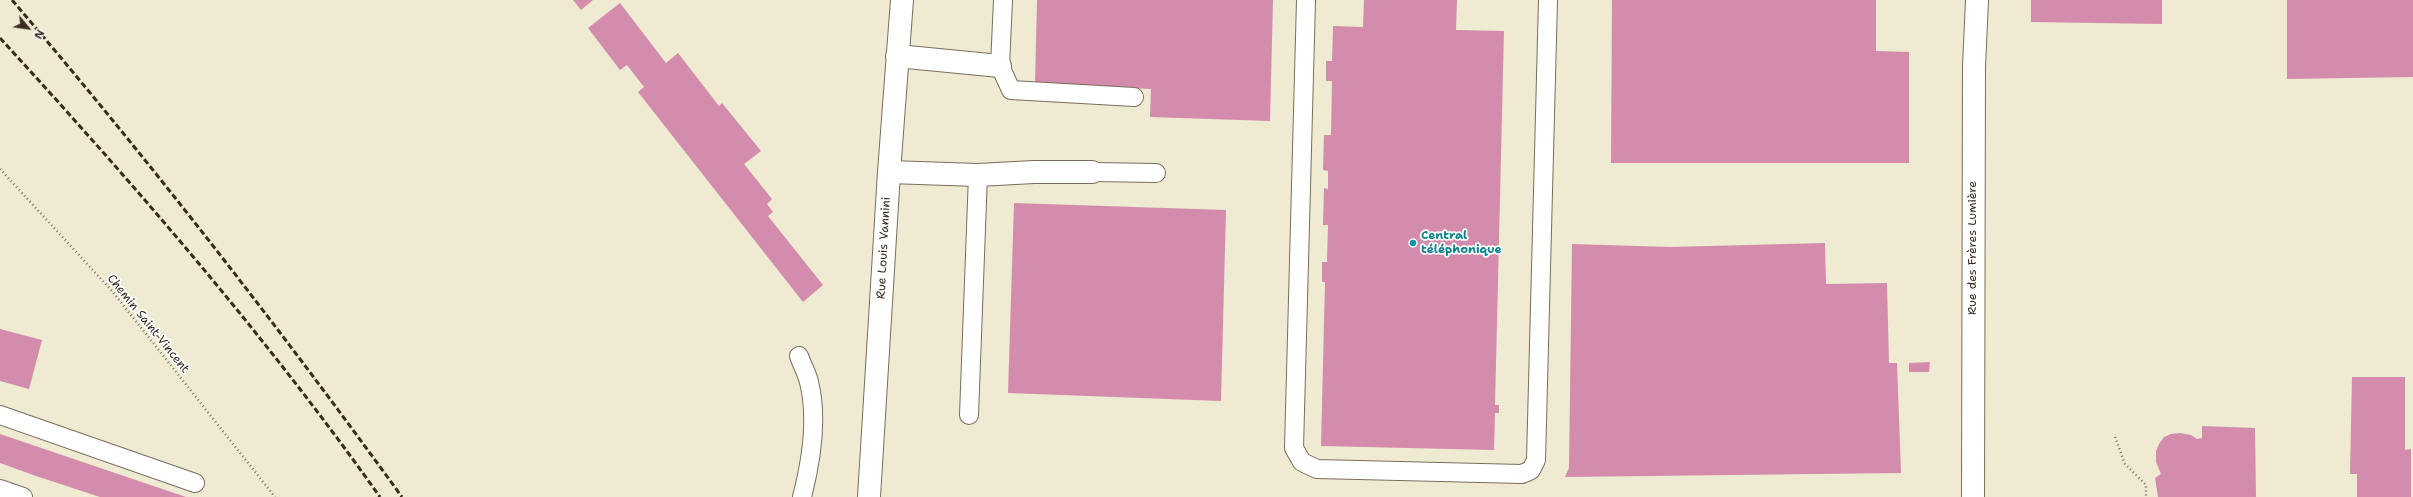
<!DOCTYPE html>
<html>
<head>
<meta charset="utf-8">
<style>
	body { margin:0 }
	#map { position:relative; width:2413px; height:497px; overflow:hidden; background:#efead2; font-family:"Shantell Sans",sans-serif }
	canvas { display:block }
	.north { position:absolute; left:8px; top:8px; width:40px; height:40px; -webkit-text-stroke:3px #fff; paint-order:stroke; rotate:119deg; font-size:11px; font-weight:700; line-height:16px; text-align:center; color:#3b2a1e }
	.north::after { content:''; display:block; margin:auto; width:14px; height:18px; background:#3b2a1e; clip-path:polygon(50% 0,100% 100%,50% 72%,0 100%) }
</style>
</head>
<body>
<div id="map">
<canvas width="2413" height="497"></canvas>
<div class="north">N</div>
</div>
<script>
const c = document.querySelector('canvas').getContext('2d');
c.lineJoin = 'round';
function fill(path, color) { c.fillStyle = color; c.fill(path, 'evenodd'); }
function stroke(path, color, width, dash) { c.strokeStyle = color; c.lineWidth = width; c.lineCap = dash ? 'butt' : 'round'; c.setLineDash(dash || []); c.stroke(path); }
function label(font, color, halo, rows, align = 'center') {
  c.font = font + ' "Shantell Sans",sans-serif'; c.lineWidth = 3.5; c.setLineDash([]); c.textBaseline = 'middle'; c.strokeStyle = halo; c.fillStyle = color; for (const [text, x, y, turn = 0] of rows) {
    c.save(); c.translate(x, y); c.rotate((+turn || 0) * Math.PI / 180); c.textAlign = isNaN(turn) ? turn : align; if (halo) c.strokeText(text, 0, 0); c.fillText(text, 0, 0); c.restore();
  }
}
fill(new Path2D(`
	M573,0H593L581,10Z
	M1037,0H1273L1270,121L1150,117L1151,89L1035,83Z
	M1364,0H1457L1456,30L1504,31L1495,405H1499V413H1495L1494,450L1321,446L1325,282H1322V262H1327L1328,225H1323L1324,188L1328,189V171L1323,170L1324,135H1331L1332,81H1326V61H1332L1333,26L1363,27Z
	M1612,0H1876V51L1909,52V163H1611Z
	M2031,0H2162V24L2031,22Z
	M2287,0H2413V77L2287,79Z
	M620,3L666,63L678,53L719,106L722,103L761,151L744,164L772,199L767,204L773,212L768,216L823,285L803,302L638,92L644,87L627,65L620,70L588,28Z
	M1014,203L1226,210L1221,401L1008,393Z
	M1825,243L1826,284L1887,283L1889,363H1897L1901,473L1565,477L1569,468L1572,244L1670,247Z
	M0,329L42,340L29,389L0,381Z
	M1930,362L1929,372H1909V363Z
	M2352,377H2405V450L2411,449V497H2357V474H2350Z
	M2202,426L2255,428L2256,497H2158L2155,478L2161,474L2156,462V451L2159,444L2164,437L2171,434L2180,433L2191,435L2197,439L2202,438Z
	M0,434L186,497H100L36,476L0,463Z`), '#d38cac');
const lane = new Path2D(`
	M1003,0L1000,66L1011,90L1134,97
	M1306,0L1294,448L1302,462L1317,469L1522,474L1531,470L1536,460L1548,0
	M1092,172L1156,173
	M799,356C802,365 807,373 809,382C818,418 811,462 802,497
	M0,415L195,483
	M969,415L978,175
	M0,489L23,497`);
const street = new Path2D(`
	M897,56L1000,66
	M889,172L978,175L1034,172H1092
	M1973,497L1974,67L1977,0`);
const secondary = new Path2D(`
	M869,497L889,172L902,0`);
stroke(lane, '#7a6d5d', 20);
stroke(street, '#7a6d5d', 24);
stroke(secondary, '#7a6d5d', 24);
stroke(new Path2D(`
	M0,169L112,291L275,497
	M2115,437L2125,464L2146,485V497`), '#7a6d5d', 2.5, [1, 3]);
stroke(lane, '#fff', 18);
stroke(street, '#fff', 22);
stroke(secondary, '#fff', 22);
stroke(new Path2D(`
	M12,0C149,160 278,326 402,497
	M0,38C134,184 265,335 380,497`), '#3b2a1e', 3, [6, 3]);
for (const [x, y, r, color] of [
	[1413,243,4,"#0f9aa8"]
]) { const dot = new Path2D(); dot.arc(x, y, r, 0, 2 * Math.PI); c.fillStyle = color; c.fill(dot); stroke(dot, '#fff', 1.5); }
label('bold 12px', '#0d838f', '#fff', [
	["Central",1421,236],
	["téléphonique",1421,250]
], 'left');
label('12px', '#3b2a1e', '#fff', [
	["Rue Louis Vannini",884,248,-87],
	["Rue des Frères Lumière",1973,248,-90],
	["Chemin Saint-Vincent",148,324,51]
]);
</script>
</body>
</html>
